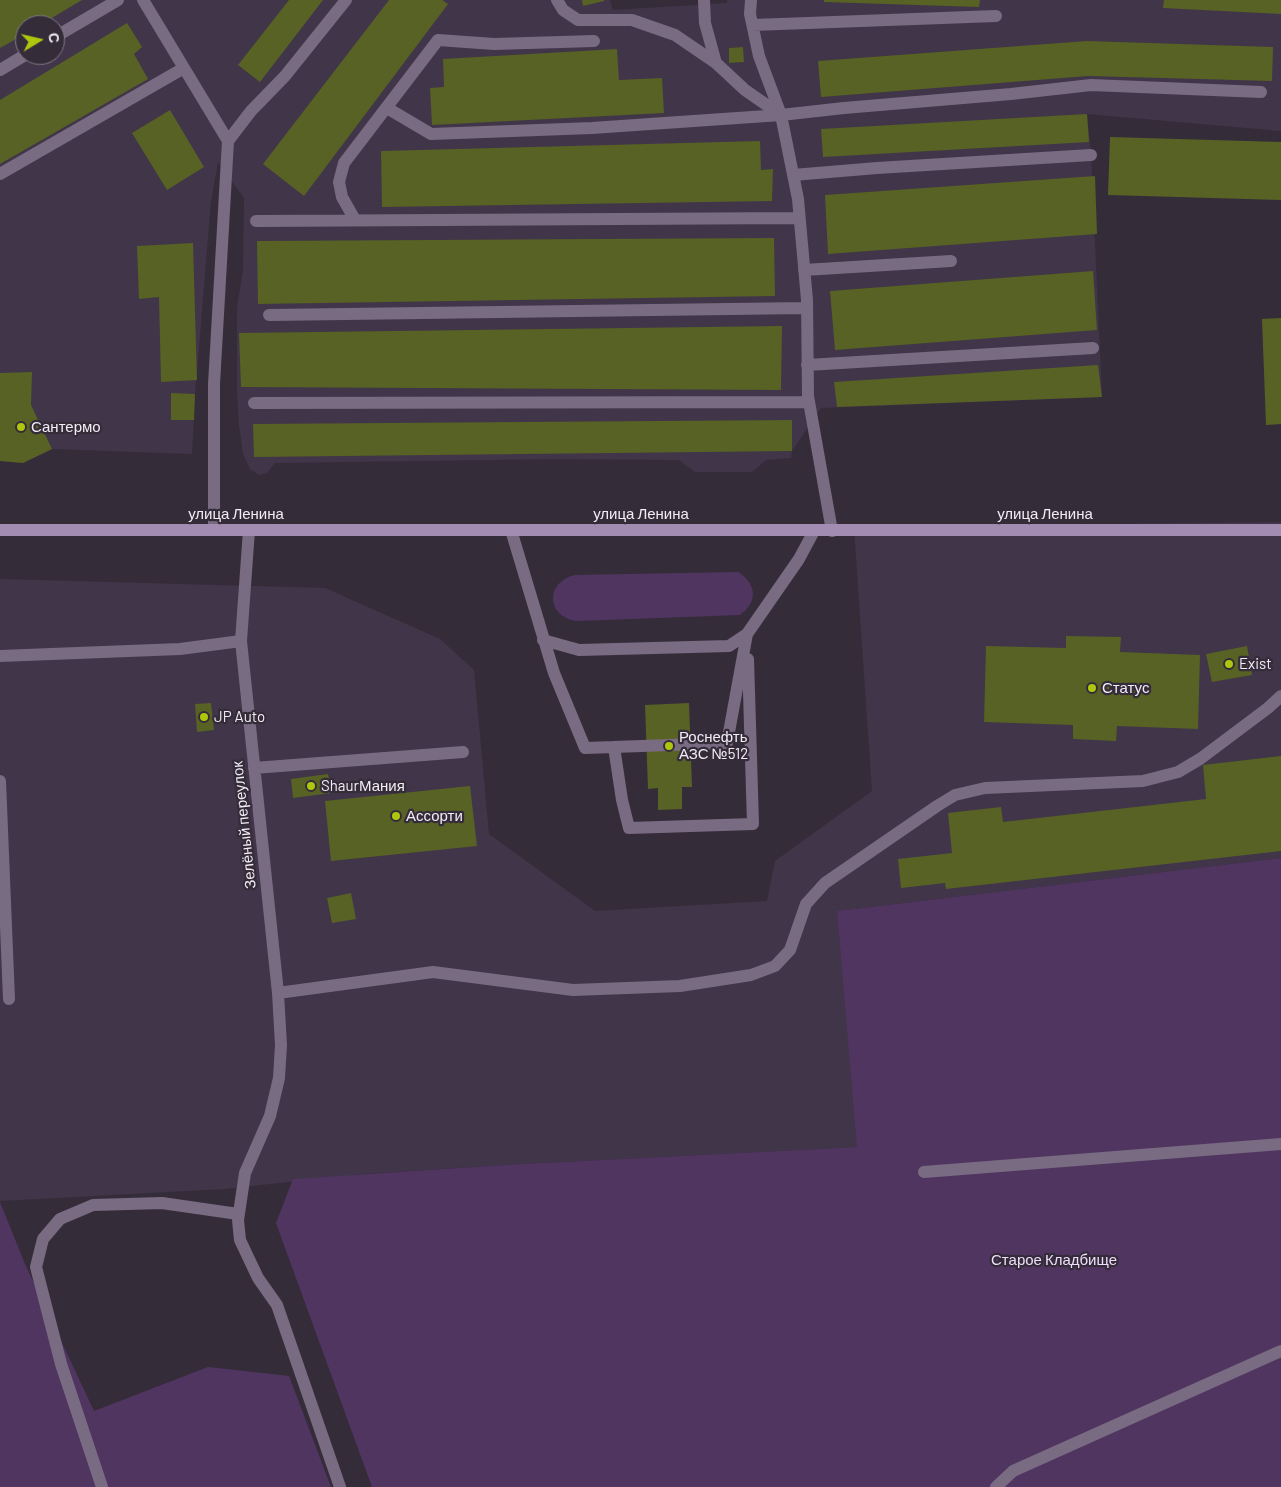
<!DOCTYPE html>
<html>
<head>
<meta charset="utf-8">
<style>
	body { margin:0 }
	#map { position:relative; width:1281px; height:1487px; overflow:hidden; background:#352c3a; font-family:Barlow,sans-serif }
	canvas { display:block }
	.north { position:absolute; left:15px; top:15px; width:50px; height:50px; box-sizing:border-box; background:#352c3a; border:1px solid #807985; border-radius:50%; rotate:81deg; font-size:14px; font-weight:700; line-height:20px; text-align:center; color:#f1ecf5 }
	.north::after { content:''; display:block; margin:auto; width:18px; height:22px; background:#aec60c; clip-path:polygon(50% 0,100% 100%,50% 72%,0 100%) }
</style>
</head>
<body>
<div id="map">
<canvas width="1281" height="1487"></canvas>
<div class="north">С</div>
</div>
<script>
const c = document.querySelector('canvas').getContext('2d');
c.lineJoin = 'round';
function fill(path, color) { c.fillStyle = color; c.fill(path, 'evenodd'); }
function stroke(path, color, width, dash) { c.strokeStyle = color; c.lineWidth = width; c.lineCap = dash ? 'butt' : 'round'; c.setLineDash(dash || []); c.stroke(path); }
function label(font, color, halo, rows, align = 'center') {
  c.font = font + ' Barlow,sans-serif'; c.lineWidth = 4.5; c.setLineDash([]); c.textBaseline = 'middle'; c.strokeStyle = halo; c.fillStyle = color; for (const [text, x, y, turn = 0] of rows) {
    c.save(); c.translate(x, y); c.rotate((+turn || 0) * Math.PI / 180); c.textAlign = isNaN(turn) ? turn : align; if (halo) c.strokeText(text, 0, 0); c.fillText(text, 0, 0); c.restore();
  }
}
fill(new Path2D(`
	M0,0H610L613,10L727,3V0H1281V131L1087,114L1091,155L1102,397L821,408L792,451L791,458L766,460L752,472H695L679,460L555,459L275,463L267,473L259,475L250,469L243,454L239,425L237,392V307L243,271L244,198L218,162L211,202L202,311L195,394L192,454L53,449L23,463L0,461ZM25,25H55V55H25ZM743,47V62L729,63V48Z
	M1281,522V858L837,911L858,1147L504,1165L363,1174L224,1189L0,1201V579L325,588L440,639L474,670L489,834L595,911L767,901L775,861L872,791L854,527Z`), '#413549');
fill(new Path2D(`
	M738,572C757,584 758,602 740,615L576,621C546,616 545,582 575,575Z
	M1281,858V1487H372L276,1223L293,1179L504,1165L857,1147L837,911Z
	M0,1202L25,1264L94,1411L208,1367L289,1376L331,1487H0Z`), '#513561');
fill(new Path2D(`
	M0,0H82L40,25H25V34L0,48Z
	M289,0H323L260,82L238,65Z
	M389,0H442L448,4L304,196L263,164Z
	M582,0H604V1L583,6Z
	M824,0H980L979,7L824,2Z
	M1164,0H1281V14L1163,8Z
	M127,23L142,47L134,54L148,79L0,164V100Z
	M1087,41L1273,47L1272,81L1088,76L821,97L818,61Z
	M743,47L744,62L729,63V48Z
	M617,49L619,80L662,78L664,113L432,125L430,88L444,87L443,59Z
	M170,110L204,167L167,190L132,133Z
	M1087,114L1089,142L823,157L821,129Z
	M1110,137L1281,142V200L1108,195Z
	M760,141L761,170L773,169L772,201L382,207L381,151Z
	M1095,176L1097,234L828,254L825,195Z
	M774,238L775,296L258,304L257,241Z
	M193,243L197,380L161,382L159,297L139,299L137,246Z
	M1093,271L1097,330L835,350L830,291Z
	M1281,318V424L1266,425L1262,319Z
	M782,326L781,390L241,387L239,333Z
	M1098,365L1102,397L837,407L834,382Z
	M32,372L31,405L52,449L23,463L0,461V373Z
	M171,393L195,394L194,420H171Z
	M792,420V451L254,457L253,424Z
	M1066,636L1121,637L1120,652L1200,655L1198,729L1117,726L1116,741L1073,739V725L984,722L986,646L1066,648Z
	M1247,646L1252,675L1212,682L1206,654Z
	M211,703L214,730L197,732L195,704Z
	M689,703L692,787H682V809L658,810V788L648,789L645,705Z
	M1281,756V851L946,889L945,883L901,888L898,859L952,853L948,813L1001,807L1003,822L1206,799L1203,765Z
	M328,774L331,793L293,798L291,779Z
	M470,786L477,846L331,861L325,801Z
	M351,893L356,919L332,923L327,898Z`), '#576224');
stroke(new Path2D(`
	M143,0L228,141L214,384V530
	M557,0L563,10L578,20H632L675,35L716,63
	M704,0L705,23L716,63L745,90L781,115
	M751,0L750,14L759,56L781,115L798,199L807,300L808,396L832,531
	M753,25L996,16
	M55,37L118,0
	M0,70L25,55
	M387,108L431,134L592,128L781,115L844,108L1011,94L1091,85L1261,92
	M228,141L251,111L285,76L346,0
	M0,174L184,68
	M793,175L877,168L1091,155
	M355,220L342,197L339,182L344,163L438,40L494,44L594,41
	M256,221L799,218
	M804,270L951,261
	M269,315L806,308
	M807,365L1093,348
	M254,403L809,402
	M249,530L241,641L278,993L281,1045L279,1078L270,1116L245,1173L238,1220L240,1240L258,1278L277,1305L340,1487
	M511,530L554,673L585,748L727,743L747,634L799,559L814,531
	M543,640L579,650L729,646L747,634
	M0,656L180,649L241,641
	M614,747L622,800L629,828L753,824L748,659
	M254,768L463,752
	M0,781L9,999
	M278,993L433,972L573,990L680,986L751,975L775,966L790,950L806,904L825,883L937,806L955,795L985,788L1143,781L1178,772L1200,759L1268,708L1281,696
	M924,1172L1281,1144
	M102,1487L61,1364L36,1267L43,1239L60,1219L93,1205L162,1203L238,1214
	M996,1487L1013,1471L1281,1351`), '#796b82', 12);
stroke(new Path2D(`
	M0,530H1281`), '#a28cb1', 12);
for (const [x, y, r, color] of [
	[21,427,5,"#aec60c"],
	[1229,664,5,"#aec60c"],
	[1092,688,5,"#aec60c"],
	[204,717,5,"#aec60c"],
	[669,746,5,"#aec60c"],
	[311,786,5,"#aec60c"],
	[396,816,5,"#aec60c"]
]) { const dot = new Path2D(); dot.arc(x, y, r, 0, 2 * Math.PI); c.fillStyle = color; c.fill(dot); stroke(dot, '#352c3a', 2); }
label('15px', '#f1ecf5', '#352c3a', [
	["Сантермо",31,427],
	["Exist",1239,664],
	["Статус",1102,688],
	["JP Auto",214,717],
	["Роснефть",679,737],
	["АЗС №512",679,754],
	["ShaurМания",321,786],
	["Ассорти",406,816]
], 'left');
label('15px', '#f1ecf5', '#352c3a', [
	["улица Ленина",236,514],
	["улица Ленина",641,514],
	["улица Ленина",1045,514],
	["Зелёный переулок",244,825,-96]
]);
label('15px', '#efdcfb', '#352c3a', [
	["Старое Кладбище",1054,1260]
]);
</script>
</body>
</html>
